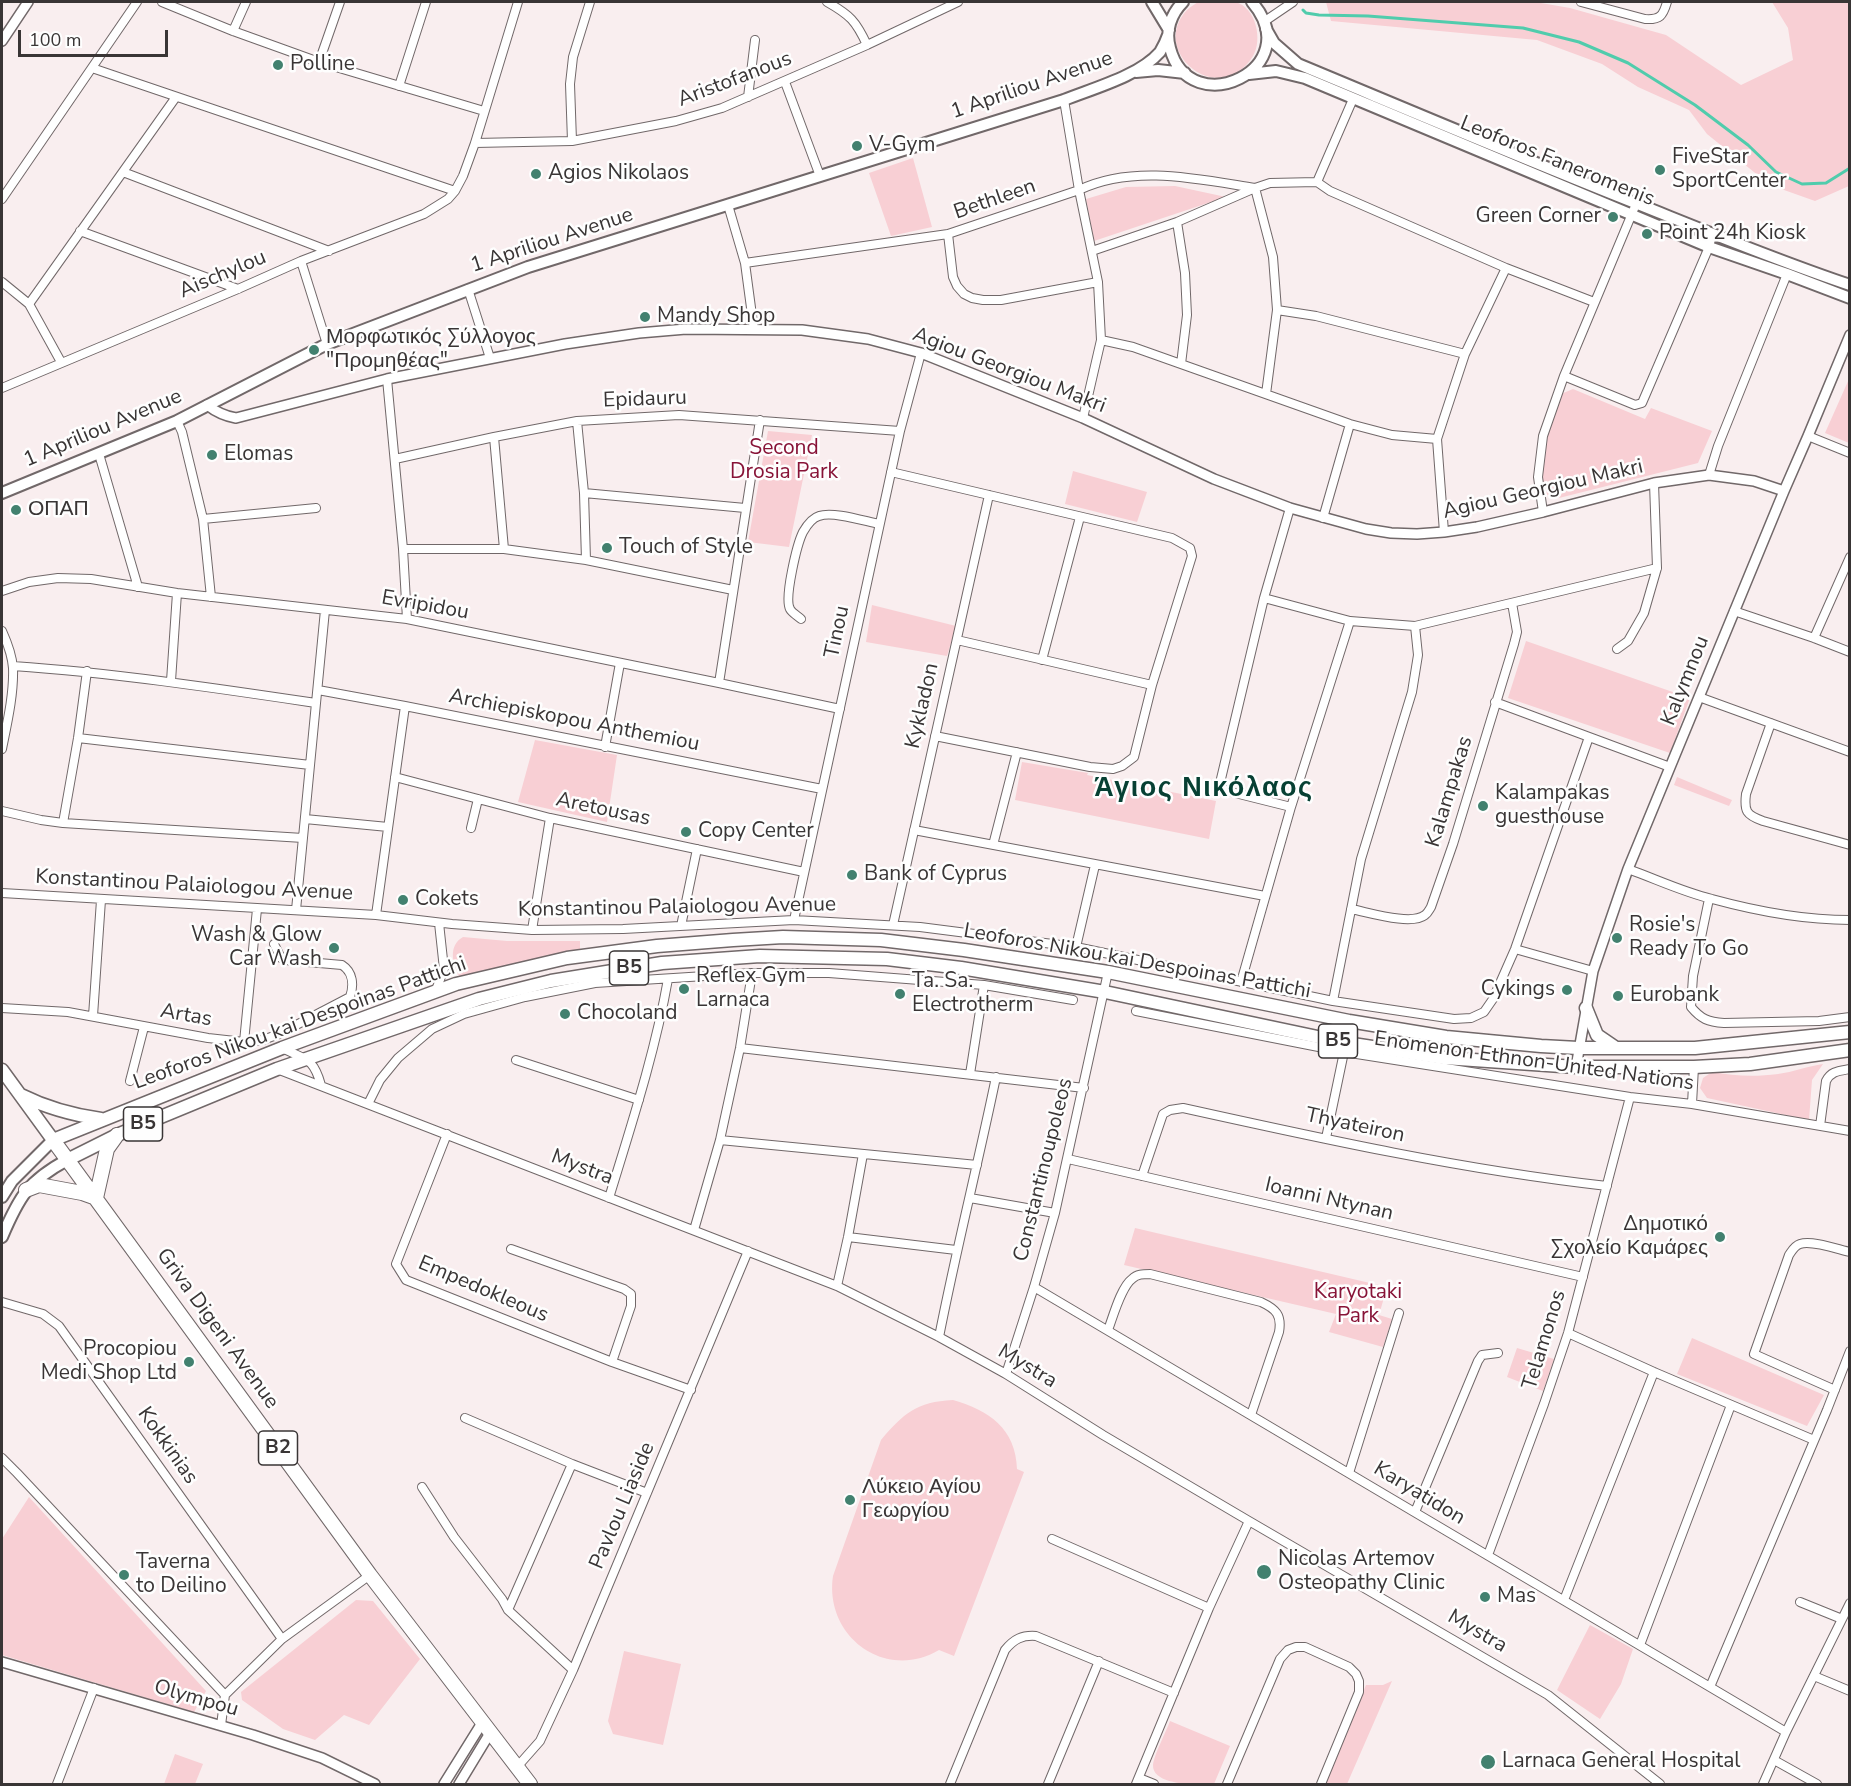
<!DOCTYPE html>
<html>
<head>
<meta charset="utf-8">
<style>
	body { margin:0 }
	#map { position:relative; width:1851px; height:1786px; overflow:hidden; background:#f9eeef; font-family:"Nunito Sans",sans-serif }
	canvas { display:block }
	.frame { position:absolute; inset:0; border:3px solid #393535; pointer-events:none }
	.scale { position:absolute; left:18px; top:30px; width:150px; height:27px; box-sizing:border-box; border:3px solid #393535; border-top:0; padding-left:8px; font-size:18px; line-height:21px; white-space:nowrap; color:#393535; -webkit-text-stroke:4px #fefefe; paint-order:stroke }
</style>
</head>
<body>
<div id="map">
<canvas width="1851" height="1786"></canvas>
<div class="frame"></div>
<div class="scale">100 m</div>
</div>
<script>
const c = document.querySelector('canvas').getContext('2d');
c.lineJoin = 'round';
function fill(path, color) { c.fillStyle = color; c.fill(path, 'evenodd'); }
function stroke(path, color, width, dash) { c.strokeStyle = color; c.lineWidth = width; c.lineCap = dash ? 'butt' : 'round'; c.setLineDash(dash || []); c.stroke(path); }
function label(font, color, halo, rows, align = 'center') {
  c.font = font + ' "Nunito Sans",sans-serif'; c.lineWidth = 5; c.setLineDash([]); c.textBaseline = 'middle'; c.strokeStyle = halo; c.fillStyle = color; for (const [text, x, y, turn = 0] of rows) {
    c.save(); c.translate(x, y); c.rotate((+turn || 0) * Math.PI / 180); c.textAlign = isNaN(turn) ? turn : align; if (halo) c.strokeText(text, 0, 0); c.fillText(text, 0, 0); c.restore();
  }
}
fill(new Path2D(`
	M1198,2C1208,2 1226,0 1235,2C1256,7 1263,40 1253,56C1220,110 1148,52 1187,10C1190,7 1195,4 1198,2Z
	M1326,2H1535L1570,8L1666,35L1741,85L1793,60L1788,28L1772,2H1849V186L1815,201L1770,185L1707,134L1689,110L1638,87L1602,64L1537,40L1331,21Z
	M913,158L932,227L891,236L869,173Z
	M1175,186L1226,197L1094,241L1086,199L1126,187Z
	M1849,379V443L1825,433Z
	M1573,389L1645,419L1651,408L1712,431L1698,463L1559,498L1545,494L1542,472L1547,437L1561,394Z
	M768,431L812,435L789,547L748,542Z
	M1073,471L1147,492L1137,522L1065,504Z
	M872,605L956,626L947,656L866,642Z
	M1526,641L1690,698L1670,753L1508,698Z
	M535,740L617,755L607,822L518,802Z
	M1022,762L1088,773L1087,775L1216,801L1209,839L1015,800Z
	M1677,777L1732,800L1729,806L1674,785Z
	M463,937L507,941H580V954L460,977C452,965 448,945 463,937Z
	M1823,1064L1812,1080L1809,1120L1707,1098L1700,1088L1703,1078L1712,1072C1734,1076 1755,1077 1778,1074C1793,1072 1808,1066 1823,1064Z
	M1135,1228L1387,1287L1379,1315L1392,1319L1383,1347L1329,1332L1336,1314L1124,1265Z
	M1692,1338L1824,1395L1807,1426L1677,1374Z
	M1517,1348L1554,1359L1543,1391L1507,1377Z
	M953,1400C989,1410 1016,1429 1017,1469L1024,1472L954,1656L939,1650C885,1682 824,1636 833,1576L881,1440C904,1413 916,1402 953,1400Z
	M29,1497L206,1691L194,1712L2,1655V1539Z
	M356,1600L373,1601L420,1659L369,1725L344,1715L315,1740L283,1729L242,1700L241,1692Z
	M1590,1625L1633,1649L1621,1684L1600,1719L1557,1690Z
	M624,1651L681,1664L663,1745L613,1734L608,1721Z
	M1392,1681L1347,1784H1324L1366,1685H1383Z
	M1170,1721L1230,1746L1214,1784C1199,1785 1152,1786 1153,1765C1154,1755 1166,1732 1170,1721Z
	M175,1754L203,1764L195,1784H164Z`), '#f8cfd4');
stroke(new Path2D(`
	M1303,10L1306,13L1319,15L1368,16L1523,28L1579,42L1628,63L1695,105L1748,145L1776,172L1802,184L1826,183L1850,168`), '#50ccac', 3);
const minor = new Path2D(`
	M162,2L233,31L319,62L484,111
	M827,2C850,15 856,21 867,45
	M1581,2L1645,19C1660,20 1663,16 1667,2
	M1265,21L1293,2
	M233,31L246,2
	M319,62L340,2
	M92,68L455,191
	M785,82L820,176
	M399,86L426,2
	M748,97L755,40
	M1064,100L1079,190L1098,282L1101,340L1083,418
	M572,141L570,84L573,57L590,2
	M475,143L572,141L676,121L722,108L867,45L958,2
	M123,172L329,251
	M1317,182L1330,191L1506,268L1594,302
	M1317,182L1353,99
	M2,199L137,2
	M728,205L745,263L754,330
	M1177,222L1185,273L1187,315L1181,364
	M80,231L238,289
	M948,234L953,277L957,286L964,294L972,298L983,300H1001L1098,282
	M1092,251L1177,222L1255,188L1270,183L1317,182
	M301,261L327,344
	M745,263L948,234L1079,190C1133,164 1198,179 1255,188L1273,257L1277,310L1266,394
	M2,282L29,304L61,362
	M468,289L490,358
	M29,304L176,97
	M1277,310L1316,316L1465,354
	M1101,340L1133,347L1350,424L1392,435L1437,439
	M1564,376L1635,405L1642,403L1709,247L1712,235
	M387,379L403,549L407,619
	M2,388L238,289L301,261L424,214L448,199L455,191L463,176L475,143L518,2
	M177,421L182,432L203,519L211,597
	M577,421L584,493L586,560
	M1808,436L1850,453
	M494,437L504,549
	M99,454L138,587
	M395,459L494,437L577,421L679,415L900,431
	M891,472L1172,538L1190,548L1192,556L1152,685L1134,757L1122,766L1113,769L1090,767L935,736
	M1709,475L1718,446L1787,274
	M584,493L745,508
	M1290,508L1264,598L1220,783L1222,788L1227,791L1291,807
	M1543,512L1538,477L1543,436L1564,376L1636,204
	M1323,518L1350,424
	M203,519L316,508
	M1444,532L1437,439L1465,354L1506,268
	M403,549H504L586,560L733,590
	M2,591L29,582L58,578L91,579L177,593L407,619L719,683L840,709
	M1264,598L1350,621L1415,626L1657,568
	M1734,611L1814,638L1850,652
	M801,619C798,616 792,613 790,609C784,598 797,544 803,532C807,525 812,518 819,516C833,511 864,521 879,524
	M2,631C7,642 12,655 13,668C14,694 7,724 2,749
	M1814,638L1850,557
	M957,640L1152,685
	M1617,649L1628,641L1644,613L1657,568L1654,483
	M1042,660L1080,517
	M13,666C115,673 215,688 316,703
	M171,681L177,593
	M719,683L760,420
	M318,690L405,706L822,789
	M1699,697L1850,752
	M1495,702L1670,767
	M1771,723L1746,794C1744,811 1746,815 1763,821L1850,845
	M78,738L310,765
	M605,747L620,663
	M395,777L550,818L804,872
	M2,811L41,820L63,823L303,838
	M305,819L388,827
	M63,823L78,738L87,671
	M471,828L478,799
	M914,830L1265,896
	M993,845L1017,752
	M1628,869C1656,879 1683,892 1712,899C1756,911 1803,920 1850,920
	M2,893L376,915L452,924L532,930L623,929L794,920L920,927L1076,947L1333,1001L1454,1019L1471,1018L1484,1012L1493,999L1515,949L1589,737
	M1709,899L1693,976L1691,1007C1701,1019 1708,1022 1724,1023L1819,1021L1850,1017
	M1351,909C1368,912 1411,926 1425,915C1428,913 1429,910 1431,907L1453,844L1514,644L1517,632L1512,603
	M296,910L325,610
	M376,915L405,706
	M794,920L900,431L921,353
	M893,925L989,495
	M681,926L697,849
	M532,930L550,818
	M1076,947L1095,865
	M1515,949L1593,971
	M1241,982L1291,807L1350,621
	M436,990L444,969L439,923
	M1333,1001L1361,859L1412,692L1418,655L1415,626
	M2,1008L68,1012L208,1038L244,1042L263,1040L279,1034L350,997C354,985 353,972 342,965L285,960L281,958L274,944
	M1136,1011L1344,1052L1630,1097L1692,1104L1850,1131
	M93,1016L101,900
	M244,1042L257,909
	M282,1048C306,1060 313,1057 321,1085
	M740,1048L1084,1088
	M516,1060L639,1100
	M277,1069L837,1286L939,1337L1006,1374L1103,1435L1249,1521L1548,1695L1660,1784
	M970,1074L984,985
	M130,1081L144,1027
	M368,1104L380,1080L398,1058L432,1029L464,1014L525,997L595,983L752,973H829L984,985L1073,1000
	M1692,1104L1694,1067
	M1820,1126L1826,1081C1831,1071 1839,1071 1850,1069
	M447,1134L396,1264L406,1280L612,1362L691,1390
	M1326,1138L1344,1052
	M720,1140L977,1165
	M1068,1159L1583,1277
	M1142,1176L1163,1114L1170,1110L1183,1108C1323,1139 1464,1170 1607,1186
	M609,1198C631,1126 655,1053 668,979
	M970,1198L1055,1213
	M694,1230L720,1140L740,1048L752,973
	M848,1237L956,1250
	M511,1249L624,1289L631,1294V1306L612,1362
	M837,1286L848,1237L863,1154
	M1034,1287L1786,1732
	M2,1302L43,1314L59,1326L282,1639
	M1108,1330C1113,1317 1121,1287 1132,1279C1137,1274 1143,1274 1150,1274L1261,1302C1276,1309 1282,1315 1279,1332L1251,1415
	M1568,1333L1654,1372L1814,1440
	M939,1337C956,1250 978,1164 996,1077
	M1006,1374L1034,1287L1055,1213L1108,972
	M1835,1390L1754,1354L1789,1255C1792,1251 1794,1246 1800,1244C1812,1240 1837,1249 1850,1252
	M465,1418L572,1464L647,1493
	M2,1458L17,1473L225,1695L221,1725
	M1349,1473L1399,1313
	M422,1487L454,1537L502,1599L508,1610L573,1670
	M1415,1512L1478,1361L1482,1355L1498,1353
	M1052,1539L1209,1608
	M1488,1555L1544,1404L1568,1333L1630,1097
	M1564,1600L1654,1372
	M1800,1602L1842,1619
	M508,1610L572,1464
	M1640,1645L1731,1405
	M1814,1676L1850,1691
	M1710,1687L1827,1410L1850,1351
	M225,1695L282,1639L370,1575
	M1774,1760L1817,1784
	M517,1767L540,1741L573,1670L748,1251
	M1139,1778L1154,1784
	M57,1784L94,1688
	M950,1784L1005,1650C1014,1639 1022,1635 1036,1636L1174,1693
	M1048,1784L1099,1661
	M1136,1784L1209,1608L1249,1521
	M1227,1784L1280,1659L1288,1650L1296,1647H1305L1349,1667L1356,1674L1359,1681V1692L1321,1784
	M1763,1784L1786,1732L1850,1603`);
const tertiary = new Path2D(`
	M2,41L28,2
	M207,405C216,412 224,416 236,418L387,379L565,344L639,333L686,329L802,330L868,339L921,353L1083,418L1214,479L1290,508L1366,529L1391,533L1417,534L1444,532L1477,527L1543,512L1654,483L1709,475L1754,481L1784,491
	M1576,1067L1593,971L1628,869L1784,491L1808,436L1850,335
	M2,1662L253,1735L322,1758L375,1784
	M444,1784L482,1723
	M459,1784L490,1733`);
const secondary = new Path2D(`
	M1152,2L1169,30
	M1183,2C1171,14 1165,31 1170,48C1190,124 1309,68 1252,2
	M1266,29L1274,43L1298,64C1411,111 1524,159 1638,204C1708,232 1778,261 1850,285
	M1136,72L1158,70L1185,73
	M1249,74L1276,71L1305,78L1709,247L1787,274L1850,298
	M2,493L177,421L327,344L528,267L1064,100C1094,88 1139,76 1160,52C1163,47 1166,41 1168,35
	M2,1197L12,1181L53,1140
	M2,1237C19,1197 28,1181 67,1160`);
const primary = new Path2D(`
	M1586,1008L1597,1035L1616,1048
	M2,1070L53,1140L282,1048L456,984L567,958L657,946L733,940L783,937L881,940L964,950L1108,972L1349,1021L1446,1037L1541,1046L1578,1048H1695L1850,1032
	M21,1095C47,1108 73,1115 101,1119
	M67,1160L117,1135L277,1069L479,999L551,981L662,963L760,956L887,959L961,968L1105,992L1346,1043L1444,1058L1576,1067H1694L1750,1064L1850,1050`);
const trunk = new Path2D(`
	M53,1140L370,1575L530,1784
	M26,1190L39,1185L82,1193L96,1198
	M96,1198L107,1149L117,1135`);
stroke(minor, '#716869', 10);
stroke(tertiary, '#716869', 12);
stroke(secondary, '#716869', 14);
stroke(primary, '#716869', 15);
stroke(trunk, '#716869', 16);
stroke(minor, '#fff', 8);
stroke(tertiary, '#fff', 9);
stroke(secondary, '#fff', 10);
stroke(primary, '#fff', 12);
stroke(trunk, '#fff', 14);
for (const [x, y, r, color] of [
	[278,65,6,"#42816f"],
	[857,146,6,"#42816f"],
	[1660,170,6,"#42816f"],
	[536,174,6,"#42816f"],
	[1613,217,6,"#42816f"],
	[1647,234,6,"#42816f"],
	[645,317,6,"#42816f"],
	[314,350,6,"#42816f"],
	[212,455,6,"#42816f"],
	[16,510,6,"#42816f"],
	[607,548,6,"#42816f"],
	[1483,806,6,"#42816f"],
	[686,832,6,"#42816f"],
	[852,875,6,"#42816f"],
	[403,900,6,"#42816f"],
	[1617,938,6,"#42816f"],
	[334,948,6,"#42816f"],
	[684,989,6,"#42816f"],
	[1567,990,6,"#42816f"],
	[900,994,6,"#42816f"],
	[1618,996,6,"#42816f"],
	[565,1014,6,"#42816f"],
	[1720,1237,6,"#42816f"],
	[189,1362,6,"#42816f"],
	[850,1500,6,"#42816f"],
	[1264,1572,8,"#42816f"],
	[124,1575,6,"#42816f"],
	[1485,1597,6,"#42816f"],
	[1488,1762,8,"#42816f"]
]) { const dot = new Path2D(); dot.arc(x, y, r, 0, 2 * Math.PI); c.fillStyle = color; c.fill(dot); stroke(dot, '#fefefe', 2); }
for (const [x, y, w] of [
	[629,968,39],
	[1338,1041,39],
	[143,1124,39],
	[278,1448,39]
]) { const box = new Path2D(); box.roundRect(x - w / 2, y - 17, w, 34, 4.5); c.fillStyle = '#fefefe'; c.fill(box); stroke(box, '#393535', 1.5); }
label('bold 20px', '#393535', null, [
	["B5",629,968],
	["B5",1338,1041],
	["B5",143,1124],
	["B2",278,1448]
]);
label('21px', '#393535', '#fefefe', [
	["Polline",290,65],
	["V-Gym",869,146],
	["FiveStar",1672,158],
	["SportCenter",1672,182],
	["Agios Nikolaos",548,174],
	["Green Corner",1601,217,"right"],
	["Point 24h Kiosk",1659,234],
	["Mandy Shop",657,317],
	["Μορφωτικός Σύλλογος",326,338],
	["\"Προμηθέας\"",326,362],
	["Elomas",224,455],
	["ΟΠΑΠ",28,510],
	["Touch of Style",619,548],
	["Kalampakas",1495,794],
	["guesthouse",1495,818],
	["Copy Center",698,832],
	["Bank of Cyprus",864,875],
	["Cokets",415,900],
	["Rosie's",1629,926],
	["Ready To Go",1629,950],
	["Wash & Glow",322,936,"right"],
	["Car Wash",322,960,"right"],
	["Reflex Gym",696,977],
	["Larnaca",696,1001],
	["Ta. Sa.",912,982],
	["Electrotherm",912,1006],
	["Cykings",1555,990,"right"],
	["Eurobank",1630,996],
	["Chocoland",577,1014],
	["Δημοτικό",1708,1225,"right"],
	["Σχολείο Καμάρες",1708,1249,"right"],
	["Procopiou",177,1350,"right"],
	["Medi Shop Ltd",177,1374,"right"],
	["Λύκειο Αγίου",862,1488],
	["Γεωργίου",862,1512],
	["Nicolas Artemov",1278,1560],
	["Osteopathy Clinic",1278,1584],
	["Taverna",136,1563],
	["to Deilino",136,1587],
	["Mas",1497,1597],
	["Larnaca General Hospital",1502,1762]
], 'left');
label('21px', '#393535', '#fefefe', [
	["Aristofanous",735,80,-21],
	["1 Apriliou Avenue",1032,86,-19],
	["Leoforos Faneromenis",1557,162,22],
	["Bethleen",995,200,-19],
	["1 Apriliou Avenue",552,241,-18],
	["Aischylou",223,275,-23],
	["Agiou Georgiou Makri",1009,371,21],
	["Epidauru",645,400,-2],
	["1 Apriliou Avenue",103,429,-23],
	["Agiou Georgiou Makri",1543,490,-13],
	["Evripidou",425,606,10],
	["Tinou",838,632,-78],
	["Kalymnou",1686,681,-68],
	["Kykladon",923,706,-77],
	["Archiepiskopou Anthemiou",574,721,11],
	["Kalampakas",1450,792,-73],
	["Aretousas",603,810,12],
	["Konstantinou Palaiologou Avenue",194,886,3],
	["Konstantinou Palaiologou Avenue",677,908,-1],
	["Leoforos Nikou kai Despoinas Pattichi",1137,962,10],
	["Artas",186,1016,10],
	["Leoforos Nikou kai Despoinas Pattichi",300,1024,-20],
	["Enomenon Ethnon-United Nations",1534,1062,8],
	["Thyateiron",1355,1126,12],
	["Mystra",582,1168,21],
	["Constantinoupoleos",1044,1170,-76],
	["Ioanni Ntynan",1329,1200,13],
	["Empedokleous",483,1290,23],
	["Griva Digeni Avenue",217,1329,54],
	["Telamonos",1545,1340,-73],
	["Mystra",1027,1367,31],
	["Kokkinias",167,1446,55],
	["Karyatidon",1419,1494,31],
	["Pavlou Liaside",623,1506,-67],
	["Mystra",1477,1632,30],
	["Olympou",196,1699,16]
]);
label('21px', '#871337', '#fefefe', [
	["Second",784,449],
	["Drosia Park",784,473],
	["Karyotaki",1358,1293],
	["Park",1358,1317]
]);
c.letterSpacing = '1.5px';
label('bold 27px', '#074033', '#fefefe', [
	["Άγιος Νικόλαος",1204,789]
]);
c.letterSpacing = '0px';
</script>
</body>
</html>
